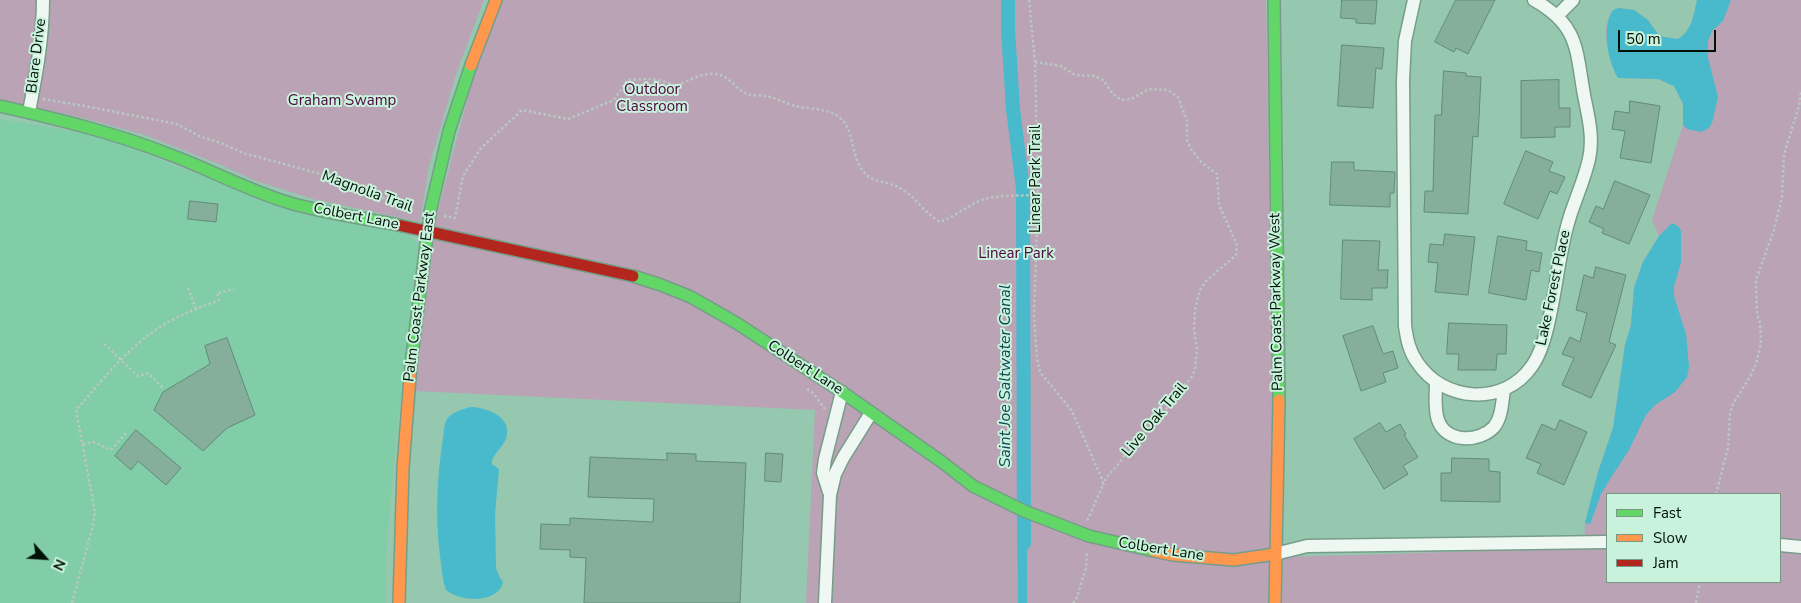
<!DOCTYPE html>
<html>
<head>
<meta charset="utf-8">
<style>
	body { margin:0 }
	#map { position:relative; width:1801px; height:603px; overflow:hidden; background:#96c7af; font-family:"Nunito Sans",sans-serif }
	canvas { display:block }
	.legend { position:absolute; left:1606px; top:493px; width:175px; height:90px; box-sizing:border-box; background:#c8f2db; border:1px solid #789886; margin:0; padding:6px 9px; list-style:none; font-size:15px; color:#001106 }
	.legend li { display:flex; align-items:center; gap:10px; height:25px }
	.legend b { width:25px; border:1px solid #789886 }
	.north { position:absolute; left:20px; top:533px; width:50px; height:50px; -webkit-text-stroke:4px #c8f2db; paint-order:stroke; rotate:116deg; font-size:14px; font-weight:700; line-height:20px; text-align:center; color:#001106 }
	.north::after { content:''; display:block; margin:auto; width:18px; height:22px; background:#001106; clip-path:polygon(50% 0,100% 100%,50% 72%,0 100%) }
	.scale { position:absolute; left:1618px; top:30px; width:98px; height:22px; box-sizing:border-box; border:2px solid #001106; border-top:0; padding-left:6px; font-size:15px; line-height:18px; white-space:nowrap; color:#001106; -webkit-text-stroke:4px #c8f2db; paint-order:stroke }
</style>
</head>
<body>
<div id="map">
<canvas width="1801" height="603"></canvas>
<ul class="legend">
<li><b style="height:6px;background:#63d668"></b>Fast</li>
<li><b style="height:6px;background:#ff974d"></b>Slow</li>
<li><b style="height:6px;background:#b3261e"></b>Jam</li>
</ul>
<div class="north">N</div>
<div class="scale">50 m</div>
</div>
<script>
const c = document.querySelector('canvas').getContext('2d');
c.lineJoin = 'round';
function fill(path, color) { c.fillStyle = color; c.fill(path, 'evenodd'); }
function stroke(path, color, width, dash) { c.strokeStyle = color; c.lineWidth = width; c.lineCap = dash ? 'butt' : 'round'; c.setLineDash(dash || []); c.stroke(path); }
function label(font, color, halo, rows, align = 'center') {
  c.font = font + ' "Nunito Sans",sans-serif'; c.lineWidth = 4; c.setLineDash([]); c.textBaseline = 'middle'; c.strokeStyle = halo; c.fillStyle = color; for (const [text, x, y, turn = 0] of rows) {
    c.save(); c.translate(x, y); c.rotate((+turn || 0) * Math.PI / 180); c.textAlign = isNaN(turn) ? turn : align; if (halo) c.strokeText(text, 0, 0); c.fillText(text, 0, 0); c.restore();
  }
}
fill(new Path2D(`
	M0,119L83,133L129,147L191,172L409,235L415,240L418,247L402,383L392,484L386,554V603H0Z`), '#80cda8');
fill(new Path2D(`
	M0,0H484L457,71L429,166L420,222L313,199L256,181L221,165L145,135L83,118L0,99Z
	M503,0H1266L1273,421L1268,603H806L815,410L415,391L436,219L477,62Z
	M1697,0H1801V603H1282L1283,557L1584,548L1585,523L1598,472L1613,428L1625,345L1631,325L1634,288L1643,262L1659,236L1652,220L1683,125V104L1674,86L1658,79L1621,78L1617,76C1609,57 1599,29 1613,10L1619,8L1634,10L1648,20L1658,34L1664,37L1678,39C1692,31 1694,14 1697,0ZM1607,494H1780V582H1607Z`), '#b9a3b5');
fill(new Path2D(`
	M1697,0H1731L1723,21L1712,31L1708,41V58L1718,97L1712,123L1709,128L1701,132L1687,129L1683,125V104L1674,86L1658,79L1618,78C1608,62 1601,27 1613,10L1619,8L1634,10L1648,20L1658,34L1664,37L1678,39C1692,31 1694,14 1697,0Z
	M1672,223L1678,226L1681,231V262L1674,287V296L1686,334L1689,367L1687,377L1675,392L1655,405L1646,415L1629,450L1612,476L1601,494L1590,524L1585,523L1598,472L1613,428L1625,345L1631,325L1634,288L1643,262L1659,236Z
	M471,407C485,407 510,416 507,434C506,445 495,451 492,461V464L499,469L495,514L496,568L499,576L503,582C499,603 461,603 446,590C442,579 442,568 440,556C435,516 437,477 443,438C444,432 444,424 447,419C452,412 463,409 471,407Z
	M1017,522L1027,526V603H1018Z`), '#48bacc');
stroke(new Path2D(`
	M1008,0V29L1013,109L1023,189L1024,543`), '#48bacc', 14);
const building = new Path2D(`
	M1342,0H1377L1375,24L1356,23V19L1341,18Z
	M1456,0H1495L1468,54L1456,48L1454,52L1435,42Z
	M1342,45L1384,48L1382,69L1376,68L1373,108L1338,106Z
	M1444,71L1466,73V76L1481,77L1478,137L1473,136L1468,214L1424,212L1425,191H1433L1435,115H1441Z
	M1559,80V108H1570V127H1555V137L1521,138V81Z
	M1630,101L1660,106L1651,163L1620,158L1625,131L1612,129L1615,111L1629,113Z
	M1526,151L1553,162L1549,171L1565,177L1557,194L1550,191L1538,219L1504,204Z
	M1332,162H1354V170L1395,172L1394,193H1390V207L1330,205Z
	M1615,181L1650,195L1629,244L1602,233L1604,229L1589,222L1596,206L1603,209Z
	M190,201L218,204L216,222L188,219Z
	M1445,234L1475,237L1468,295L1435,292L1438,263L1428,262L1430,244L1443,245Z
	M1498,236L1527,241L1526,250L1542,253L1539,272L1531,270L1526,300L1489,293Z
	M1343,240L1380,241L1378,270H1388L1387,288H1372V300L1341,299Z
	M1596,267L1626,275L1609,342L1616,345L1591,398L1562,385L1574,358L1562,354L1570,337L1580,342L1587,313L1576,310L1584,275L1593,278Z
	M1449,323L1507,325L1506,354H1497L1496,370H1458L1459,354H1447Z
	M1373,326L1383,354L1393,351L1398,368L1383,373L1386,382L1361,391L1343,336Z
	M227,338L255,415L227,428L203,451L154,410L163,392L210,364L205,346Z
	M1560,420L1587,432L1564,485L1537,473L1541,464L1526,458L1542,424L1555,430Z
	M1380,423L1386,432L1400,424L1406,434L1404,435L1418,457L1403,466L1408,474L1384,489L1354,439Z
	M136,430L181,468L166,485L138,461L131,470L115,456Z
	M667,453L696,454V461L746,463L740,603H584L586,558L570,557V550L540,549L541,524L570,525V518L653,522L654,499L588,497L590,457L667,460Z
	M766,453L783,454L781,482L765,481Z
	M1452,458L1489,459V471L1500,472V502L1441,501V473H1451Z`);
fill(building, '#85af9b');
stroke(building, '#628b79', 1);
const street = new Path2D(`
	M1414,0L1405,41L1403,80L1405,326C1407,339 1409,351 1417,362C1443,402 1504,407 1532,366C1550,341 1555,281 1562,249C1565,233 1569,217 1575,202C1580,188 1586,173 1589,159C1594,137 1588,116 1584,95C1576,50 1579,25 1534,0
	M1557,16L1573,0
	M29,112C36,75 43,38 43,0
	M1436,382C1436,394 1434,409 1438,420C1446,443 1479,443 1494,427C1502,417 1502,402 1504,390
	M829,492L823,473L825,459L842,392
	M1780,545L1801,547
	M1275,554L1307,546L1607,542
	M825,603L830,495L835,474L843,458L871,413`);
const fast = new Path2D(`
	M1274,0L1279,400
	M0,106C58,119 115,133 171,155C211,170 249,191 290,203C324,213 363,218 398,225
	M633,276L661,285L691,297L738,324L842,392L942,462L973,486L1024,511L1089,536L1154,551
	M411,364L430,212L449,131L471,65`);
const slow = new Path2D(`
	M471,65L496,0
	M1154,551L1173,555L1234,560L1275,554
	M399,603L403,468L411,364
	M1275,603L1279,400`);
const jam = new Path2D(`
	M398,225L633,276`);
stroke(street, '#769d8a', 15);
stroke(fast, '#769d8a', 14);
stroke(slow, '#769d8a', 14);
stroke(jam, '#769d8a', 14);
stroke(new Path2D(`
	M1029,0L1035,62L1038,195L1034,315L1037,359L1040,372L1072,411L1102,479L1103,485L1087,521
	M1035,62L1061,66L1075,75L1095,76L1103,80L1113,94L1121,100L1131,99L1149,89L1168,90L1178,97L1187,121V140L1191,149L1202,163L1217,174L1219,205L1237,245L1236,255L1206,281L1200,290L1195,310L1194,329L1197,349L1195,370L1191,378L1176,394L1159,420L1134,442L1117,466L1106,478L1103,485
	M655,83L656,78
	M43,99L85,106L177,124L201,137L221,143L243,153L317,173L415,210
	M444,216L455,218L463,176L481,148L522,110L568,119L614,100L627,80C648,78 657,78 676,86C688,81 702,72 716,74C730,76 735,89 747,94C753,96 760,95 766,96C776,98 785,103 795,106C809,109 827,108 839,117C855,129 850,155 863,171C871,183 888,181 900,188C915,196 923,212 940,222C954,217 966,207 979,201C997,194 1020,196 1038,195
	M188,288L196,309
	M104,344L138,376L148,373L163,388
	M807,389L813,393L825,409
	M83,444L94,442L111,450L126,433
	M1716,494L1728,448L1730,413L1733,404L1751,375L1756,364L1761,343L1760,323L1757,314L1756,280L1774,230L1782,197L1784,154L1799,106L1801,90
	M72,603L93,525L95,512L76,410C100,383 123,353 153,332C173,317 196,309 219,300L217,293L234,289
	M1073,603L1076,600L1086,568L1087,551
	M1696,603L1700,582`), '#bac8c1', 2.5, [2.5, 2.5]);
stroke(street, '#eff7f3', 12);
stroke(fast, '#63d668', 11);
stroke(slow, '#ff974d', 11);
stroke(jam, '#b3261e', 11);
label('15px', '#001106', '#c8f2db', [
	["Blare Drive",37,56,-83],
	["Linear Park Trail",1036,179,-90],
	["Magnolia Trail",367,192,20],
	["Colbert Lane",356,217,11],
	["Lake Forest Place",1554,288,-78],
	["Palm Coast Parkway East",420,297,-83],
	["Palm Coast Parkway West",1277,302,-91],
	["Colbert Lane",805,368,33],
	["Live Oak Trail",1155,420,-50],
	["Colbert Lane",1161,550,9]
]);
label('15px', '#50033e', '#c8f2db', [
	["Outdoor",652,90],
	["Classroom",652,107],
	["Graham Swamp",342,101],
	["Linear Park",1016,254]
]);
label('italic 16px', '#0f4757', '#c8f2db', [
	["Saint Joe Saltwater Canal",1006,376,-90]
]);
</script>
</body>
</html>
